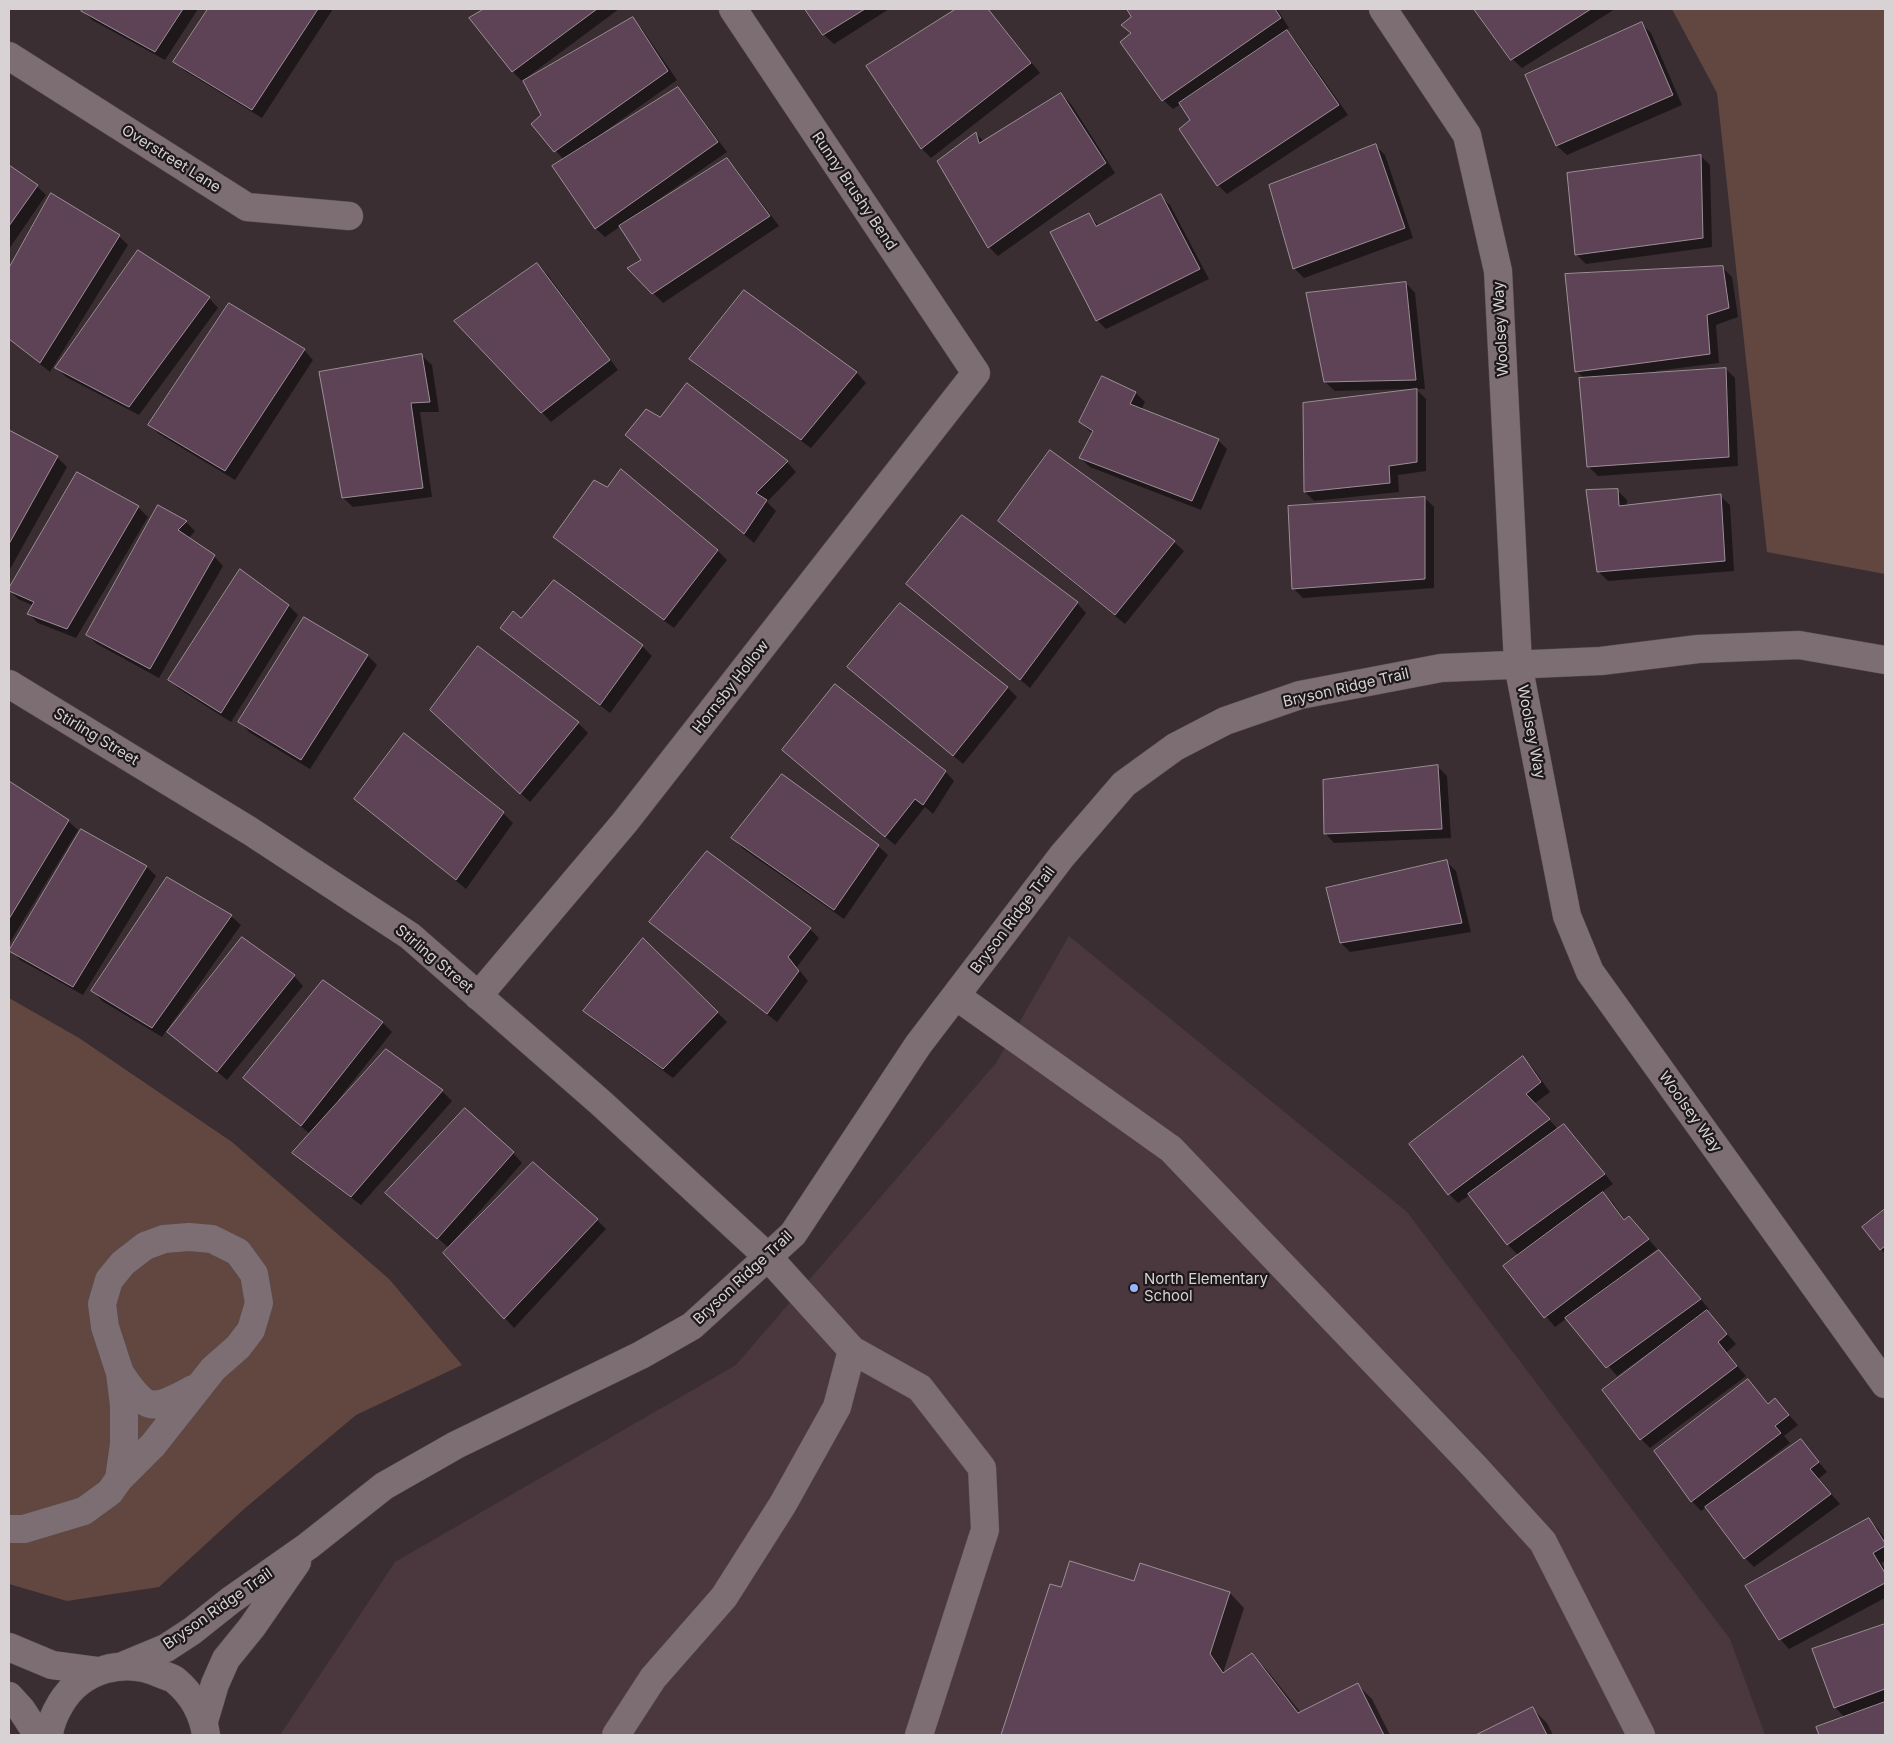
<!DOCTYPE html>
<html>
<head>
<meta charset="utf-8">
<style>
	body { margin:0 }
	#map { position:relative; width:1894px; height:1744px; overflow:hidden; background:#3a2e32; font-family:Inter,sans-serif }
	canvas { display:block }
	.frame { position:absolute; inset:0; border:10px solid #d9d2d4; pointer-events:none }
</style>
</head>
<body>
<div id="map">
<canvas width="1894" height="1744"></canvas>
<div class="frame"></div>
</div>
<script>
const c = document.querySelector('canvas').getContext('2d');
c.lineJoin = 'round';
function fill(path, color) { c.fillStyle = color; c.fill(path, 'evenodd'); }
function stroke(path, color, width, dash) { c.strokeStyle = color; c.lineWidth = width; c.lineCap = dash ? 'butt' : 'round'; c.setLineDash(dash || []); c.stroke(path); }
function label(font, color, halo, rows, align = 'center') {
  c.font = font + ' Inter,sans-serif'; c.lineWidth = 4.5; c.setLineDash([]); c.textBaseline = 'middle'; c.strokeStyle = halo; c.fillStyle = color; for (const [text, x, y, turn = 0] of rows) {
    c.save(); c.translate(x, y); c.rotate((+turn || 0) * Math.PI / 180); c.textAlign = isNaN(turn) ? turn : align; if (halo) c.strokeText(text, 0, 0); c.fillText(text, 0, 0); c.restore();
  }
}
fill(new Path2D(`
	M1069,936L1407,1212L1730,1639L1765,1735H280L395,1562L736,1365L996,1063Z`), '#4a383e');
fill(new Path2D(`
	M1672,9H1885V574L1767,552L1717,93Z
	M9,998L79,1038L232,1142L389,1279L462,1365L356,1415L244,1509L159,1587L67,1601L9,1584Z`), '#624741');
fill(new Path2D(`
	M84,9H198L165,60L92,20L83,11Z
	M210,9H333L262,118L185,71L175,62Z
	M486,9H619L522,81L513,72L471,18Z
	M807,9H889L834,44L824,35Z
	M959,9H988L1040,73L931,158L922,149L867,67Z
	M1129,9H1277L1289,28L1286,30L1296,41L1348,115L1227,194L1218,185L1191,121L1181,104L1173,109L1163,100L1132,33V18Z
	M1476,9H1615L1522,68L1512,59Z
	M633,19L642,29L677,80L604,132L606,134L677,89L687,98L727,152L656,201L658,203L726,159L736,169L779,226L663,303L629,268L643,260L621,226L605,237L595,228L564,160L533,124Z
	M1642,24L1651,33L1682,105L1567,155L1557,146L1527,76Z
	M1061,94L1071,104L1115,173L998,256L989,247L976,134L984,141Z
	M1375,145L1385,155L1413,238L1304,278L1294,268Z
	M1701,156L1710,165L1712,247L1586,264L1576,254Z
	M9,167L37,186L46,195L9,249Z
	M51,195L119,236L128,245L50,372L9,339V271Z
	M1160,196L1170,205L1209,279L1106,329L1097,320L1089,215L1099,226Z
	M537,264L547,274L618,370L551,422L456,321Z
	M1723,268L1732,277L1738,317L1716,325L1719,363L1656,371L1657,374L1726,369L1735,378L1738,466L1598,476L1588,466L1584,378L1576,371Z
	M1406,283L1415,293L1425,389H1416L1426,399V471L1398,475L1399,492L1314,501L1305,492L1407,391V389L1335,391L1325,382Z
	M744,292L857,373L866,383L811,448L700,368L690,359Z
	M209,298L218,308L139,415L66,377L57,368Z
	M304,350L313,360L235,480L159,434L150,425Z
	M422,356L432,365L439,412H420L432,497L353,507L343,498Z
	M1103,378L1136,393L1145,402L1141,410L1218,440L1227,449L1201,510L1090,467L1080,458L1093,434L1080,422Z
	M687,385L787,462L796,472L767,502L776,511L754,543L626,435L660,419Z
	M9,431L57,457L67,467L9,571Z
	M78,474L138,507L148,517L76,638L38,623L29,614L34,606L18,599L9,590Z
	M607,489L717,550L727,560L674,628L564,546L555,537Z
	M1617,490L1627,500V506L1720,496L1730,505L1734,571L1608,581L1598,571Z
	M1425,498L1434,507V588L1303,598L1293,588Z
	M159,507L186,522L195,531L188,539L214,556L223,566L159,678L97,644L87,635Z
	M999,521L1174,542L1184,551L1125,624L1009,531Z
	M240,571L289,606L298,615L231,722L179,689L170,680Z
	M554,582L642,646L652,656L610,713L511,637L502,628L521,619Z
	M917,593L1077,603L1086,613L1030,688Z
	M304,619L368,656L377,665L310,769L249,732L240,722Z
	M478,648L578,723L588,733L530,802L441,719Z
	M848,667L1007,687L1017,697L963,764Z
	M404,735L503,813L513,823L466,889L356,799Z
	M783,750L945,771L954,781L933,814L925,807L895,845Z
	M1437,766L1447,776L1451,838L1334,843L1325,833Z
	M9,782L68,821L78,830L10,942Z
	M82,830L147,867L156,876L83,995L20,960L11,950Z
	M733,838L878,846L888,855L844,919L742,848Z
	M1446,861L1456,871L1471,932L1350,952L1341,943Z
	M231,916L241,925L162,1037L102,1001L93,991Z
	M651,922L810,929L819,938L797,967L808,981L777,1022L660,931Z
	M242,938L294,976L303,986L227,1080L169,1032Z
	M643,940L727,1022L673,1078L594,1020L585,1010Z
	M323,982L383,1023L392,1032L338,1100L339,1102L386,1050L442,1091L452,1101L361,1205L303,1162L293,1153L310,1134L254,1087Z
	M1523,1058L1532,1067L1550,1092L1534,1104L1559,1130L1564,1126L1574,1135L1613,1184L1602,1192L1613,1203L1625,1220L1629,1217L1657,1249L1629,1270L1631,1272L1659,1251L1709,1309L1707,1311L1736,1344L1726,1353L1746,1376L1650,1448L1641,1439L1655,1352L1653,1350L1617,1376L1567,1318L1555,1327L1504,1267L1519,1256L1508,1245L1470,1195L1458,1203L1449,1194Z
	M513,1153L522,1163L449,1246L450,1247L597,1220L606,1229L514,1328L445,1253L449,1248L396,1202Z
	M1885,1211V1254L1864,1227Z
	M1748,1380L1769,1404L1775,1400L1798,1425L1784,1436L1790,1443L1741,1480L1742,1482L1800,1440L1827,1472L1818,1479L1840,1504L1754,1567L1745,1558L1706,1507L1701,1511L1692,1501Z
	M1869,1519L1878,1529L1885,1539V1561L1881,1563L1885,1569V1598L1789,1649L1780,1639Z
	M1135,1583L1230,1593L1244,1608L1224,1670L1226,1673L1252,1655L1266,1669L1301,1713L1358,1685L1372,1699L1390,1735H1002L1051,1585L1061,1588Z
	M1885,1626V1735H1820L1818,1728L1845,1718L1835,1707L1814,1649Z
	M1532,1708L1547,1723L1553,1735H1478Z`), '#0007');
const building = new Path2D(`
	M83,9H183L155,52L81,11Z
	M208,9H318L252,110L173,62Z
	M484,9H597L512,72L469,18Z
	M805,9H865L823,35Z
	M956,9H988L1031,63L921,149L866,66Z
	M1127,9H1275L1281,18L1162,101L1120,42L1131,33L1121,25L1131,17Z
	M1474,9H1591L1511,60Z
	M633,17L668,71L554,152L531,124L541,115L523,81Z
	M1642,22L1673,95L1556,146L1525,75Z
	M1287,30L1339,105L1217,186L1179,129L1190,120L1179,103Z
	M678,87L718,142L595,229L552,166Z
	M1061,93L1106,163L988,248L937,161L976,132L979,143Z
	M1376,144L1405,228L1293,269L1269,185Z
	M1701,155L1703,238L1575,255L1567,173Z
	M727,158L770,216L652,294L627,268L641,260L619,226Z
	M9,165L38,185L9,226Z
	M51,193L120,235L40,363L9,339V268Z
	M1161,194L1200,269L1096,321L1050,232L1089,213L1096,226Z
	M138,250L210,297L129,407L55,368Z
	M537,263L610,360L541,413L454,321Z
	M1723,266L1729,308L1707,315L1710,354L1575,372L1565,274Z
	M1406,282L1416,380L1324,382L1306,293Z
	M744,290L857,372L801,440L689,359Z
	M229,303L305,349L225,471L148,425Z
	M422,354L430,402L411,403L423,488L342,498L319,372Z
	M1726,368L1729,457L1587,467L1579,378Z
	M1102,376L1136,392L1130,404L1219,439L1192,501L1079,458L1093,431L1079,422Z
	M687,383L788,461L756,493L767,500L744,534L625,435L646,409L660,417Z
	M1417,389V462L1389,466L1390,483L1304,492L1303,403Z
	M9,430L58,456L9,544Z
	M1050,450L1175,541L1115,615L998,521Z
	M621,469L718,550L664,620L553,537L594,480L607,487Z
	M77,472L139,506L67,629L27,614L34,602L9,591V588Z
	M1618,489L1619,506L1721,494L1725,561L1597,572L1586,490Z
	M1425,497V579L1292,589L1288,506Z
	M158,505L187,521L178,530L215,555L150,669L86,635Z
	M962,515L1078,602L1020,680L906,584Z
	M240,569L289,605L221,713L168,680Z
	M554,580L643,645L600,705L500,628L513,611L521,618Z
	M900,603L1008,687L953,756L847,667Z
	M304,617L368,655L301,760L238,722Z
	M478,646L579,722L520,794L430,710Z
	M835,684L946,771L923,805L915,799L885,837L782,750Z
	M404,733L504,812L456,880L354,799Z
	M1438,765L1442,829L1324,834L1323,780Z
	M782,774L879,845L834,910L731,838Z
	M9,781L69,820L9,919Z
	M81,829L147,866L73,987L9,951Z
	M707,851L811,928L788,957L799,971L767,1014L649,922Z
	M1447,860L1462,923L1340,943L1326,888Z
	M167,877L232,915L152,1028L91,991Z
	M242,937L295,975L217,1072L167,1032Z
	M643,938L718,1012L663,1069L583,1011Z
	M323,980L383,1022L301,1126L243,1078Z
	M386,1049L443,1090L351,1197L292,1153Z
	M1523,1056L1541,1082L1526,1094L1550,1119L1448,1195L1409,1144Z
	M465,1108L514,1152L437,1239L385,1193Z
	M1564,1124L1605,1174L1507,1245L1468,1194Z
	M533,1162L598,1219L504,1319L443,1253Z
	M1603,1192L1624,1220L1629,1216L1649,1239L1544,1318L1503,1266Z
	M1885,1209V1246L1880,1250L1862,1227Z
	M1659,1250L1701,1299L1606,1368L1565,1318Z
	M1707,1310L1727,1334L1718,1342L1737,1366L1640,1440L1602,1390Z
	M1748,1379L1768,1404L1775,1398L1789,1415L1775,1426L1781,1433L1691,1502L1654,1451Z
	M1801,1439L1819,1462L1810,1469L1831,1494L1744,1559L1705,1507Z
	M1869,1518L1885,1543V1546L1873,1553L1885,1573V1583L1779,1640L1745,1586Z
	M1070,1561L1134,1581L1140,1563L1230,1592L1210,1654L1223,1673L1252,1653L1298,1713L1358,1683L1384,1735H1001L1050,1584L1061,1587Z
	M1885,1624V1689L1834,1708L1812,1649Z
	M1885,1702V1735H1819L1816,1727Z
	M1533,1707L1547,1735H1476Z`);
fill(building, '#5d4355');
stroke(building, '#9b8f96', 1);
const minor = new Path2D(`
	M1383,9L1467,135L1498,271L1518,664L1567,916L1590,972L1885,1384
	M9,56L247,207L349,216
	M9,684L250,831L410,936L601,1103L768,1257L852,1350L920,1388L982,1468L985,1530L919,1735
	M478,996L625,822L976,373L733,9
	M956,996L1171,1149L1474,1466L1543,1542L1641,1735
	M120,1373C146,1412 152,1412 193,1389
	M9,1529H24L84,1511L110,1492L119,1479L153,1445L213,1369L238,1347L251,1330L259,1303L254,1274L238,1252L212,1239L189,1237L164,1239L145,1246L123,1263L109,1280L102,1304L105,1327L120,1373L124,1405V1444L119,1479
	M9,1647L52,1665L97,1671
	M125,1665L166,1648L192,1631L231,1600L308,1546L384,1486L456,1445L641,1355L692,1326L793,1234L918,1045L1062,856L1124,784L1175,747L1225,721L1300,695L1441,668L1601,661L1698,649L1799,645L1885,660
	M9,1696L21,1709L38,1735
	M204,1721L215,1684L226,1659L252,1627L297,1562
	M49,1735C50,1724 55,1713 61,1703C82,1669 124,1657 161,1674C165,1676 171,1677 175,1680C192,1694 203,1714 206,1735
	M616,1735L653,1678L724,1597L783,1504L837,1407L852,1350`);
stroke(minor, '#554b4e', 29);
stroke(minor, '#7c6e72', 28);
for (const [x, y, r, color] of [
	[1134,1288,5,"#97b6fd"]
]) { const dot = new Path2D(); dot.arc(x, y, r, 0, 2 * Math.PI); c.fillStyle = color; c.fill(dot); stroke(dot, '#1d181a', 2); }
label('15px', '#d9d2d4', '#1d181a', [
	["Overstreet Lane",171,159,32],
	["Runny Brushy Bend",854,191,56],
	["Woolsey Way",1501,329,-93],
	["Hornsby Hollow",731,687,-52],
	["Bryson Ridge Trail",1346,688,-13],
	["Woolsey Way",1531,732,79],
	["Stirling Street",96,737,31],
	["Bryson Ridge Trail",1013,920,-53],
	["Stirling Street",434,959,40],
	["Woolsey Way",1690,1112,54],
	["Bryson Ridge Trail",743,1278,-43],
	["Bryson Ridge Trail",218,1609,-35]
]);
label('15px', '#d9d2d4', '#1d181a', [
	["North Elementary",1144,1279],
	["School",1144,1296]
], 'left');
</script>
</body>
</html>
